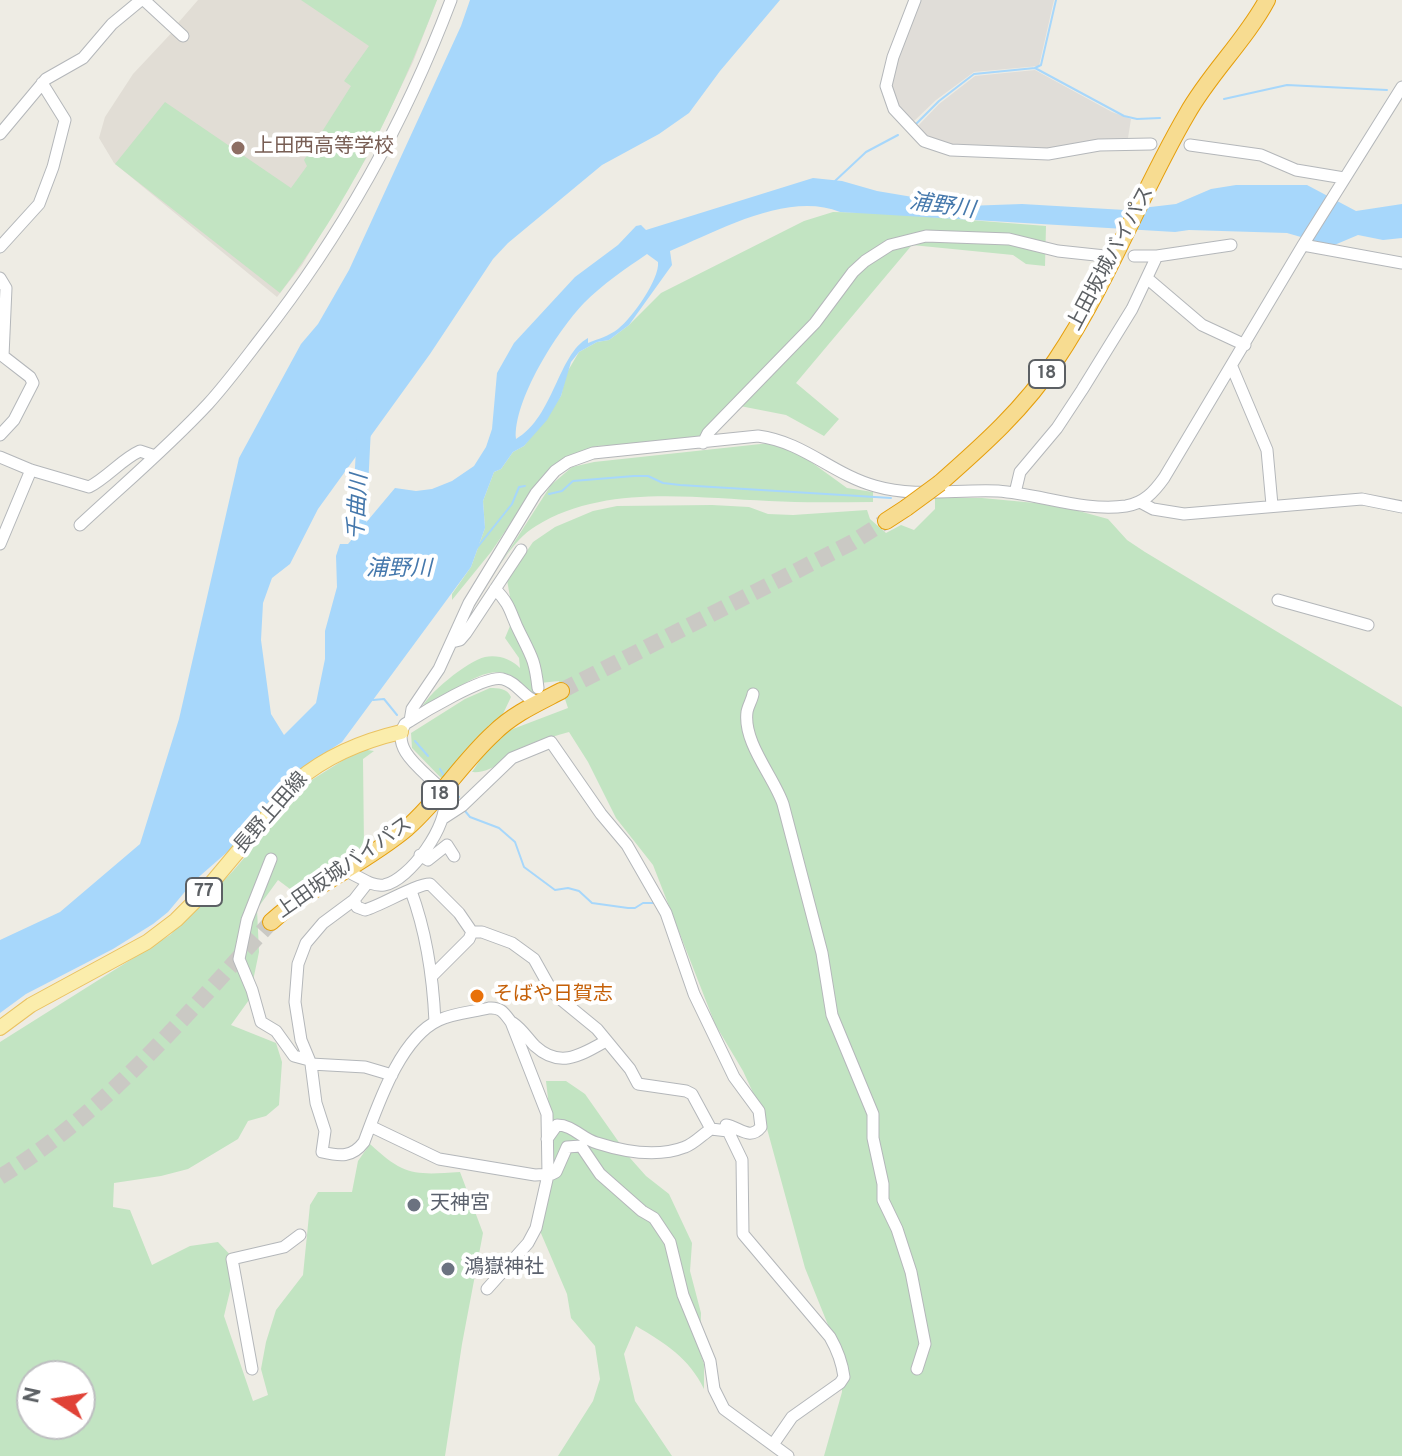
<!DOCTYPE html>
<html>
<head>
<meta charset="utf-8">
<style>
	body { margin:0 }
	#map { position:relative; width:1402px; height:1456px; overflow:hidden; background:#eeece4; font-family:Overpass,sans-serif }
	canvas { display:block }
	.north { position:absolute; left:16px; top:1360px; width:80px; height:80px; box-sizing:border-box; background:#fff; border:2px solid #bebfc1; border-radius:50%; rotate:282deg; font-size:22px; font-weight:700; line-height:32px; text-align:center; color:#5c6064 }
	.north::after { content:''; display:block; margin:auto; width:28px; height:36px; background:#e04237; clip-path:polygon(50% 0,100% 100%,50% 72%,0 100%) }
</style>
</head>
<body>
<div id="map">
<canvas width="1402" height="1456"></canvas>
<div class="north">N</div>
</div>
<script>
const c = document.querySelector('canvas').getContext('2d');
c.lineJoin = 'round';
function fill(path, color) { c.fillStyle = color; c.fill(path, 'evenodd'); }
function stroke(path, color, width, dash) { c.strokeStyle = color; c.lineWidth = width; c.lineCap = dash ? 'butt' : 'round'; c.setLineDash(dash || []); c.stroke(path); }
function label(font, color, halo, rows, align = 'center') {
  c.font = font + ' Overpass,"Noto Sans JP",sans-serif'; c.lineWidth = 8; c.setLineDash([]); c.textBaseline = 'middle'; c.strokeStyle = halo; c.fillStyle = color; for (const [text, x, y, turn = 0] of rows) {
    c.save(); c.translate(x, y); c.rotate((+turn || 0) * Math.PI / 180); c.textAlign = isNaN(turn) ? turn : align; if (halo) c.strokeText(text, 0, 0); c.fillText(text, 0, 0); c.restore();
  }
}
fill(new Path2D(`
	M918,0H1054L1039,66L974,72L936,100L912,123L895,108L888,88Z
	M1035,70L1112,112L1131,119L1128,138L1079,143L1054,149L951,147L935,143L915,129L939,104L975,76Z`), '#e0ddd8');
fill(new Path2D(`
	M198,0H437L413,62L367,157L302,265L277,297L114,163L99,138L105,117L133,74L178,26V23Z`), '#e1ddd5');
fill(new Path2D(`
	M301,0H437C397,104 348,204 280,293L115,164L165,102L291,188L307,166L304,160L351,86L344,81L369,46Z
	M833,212L880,213L1046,226L1045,266L1026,264L1013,255L912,245L796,383L839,419L824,436L786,415L740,406L704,437L665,443L596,446L563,458L542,477L491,552L452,600V594L471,567L485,528L483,501L494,472L501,469L513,452L524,446L561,396L566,374L579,352L597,342L609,340L629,325L661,293L804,221Z
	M770,443L800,454L847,488L873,492V502C838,502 804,503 769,501C693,498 604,484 536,526C511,541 496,573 479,597L551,485L572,467L594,462Z
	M935,498H982L1057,505L1108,519L1127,540L1145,552L1402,707V1456H824L842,1392L841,1357L805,1268L763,1114L743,1071L715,1024L653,865L616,818L588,762L569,732C556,736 543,739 530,744C510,752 495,774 472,772L484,754L505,732L568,708L559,681L540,683L510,597L507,580L533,542L555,527L593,511L617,506L712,505L749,507L768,514L793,515L867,510L870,519L886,533L901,525L914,530L935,509Z
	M502,601L533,659L537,691L531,695C497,643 458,694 421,710C425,695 468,661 485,657C497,654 512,659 520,668L519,658L505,638L510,626Z
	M490,688C498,688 507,688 511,697L502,716L466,749L443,780L412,748L411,733L465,699Z
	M361,749L374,751L363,759L364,846L294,892L278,880L257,909L259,952L249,1000L231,1025L276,1043L282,1062L279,1105L266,1116L248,1121L238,1139L188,1169L161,1176L114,1183L113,1207L130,1210L152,1265L190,1246L218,1242L237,1262L224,1316L253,1401L268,1395L261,1369L266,1342L276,1310L303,1275L310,1205L318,1192H352L358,1161L370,1144C404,1176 415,1175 460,1172L483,1233L462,1344L445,1456H0V1042L170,935L233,871L310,781ZM32,1376H80V1424H32Z
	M546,1081H566L585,1094L630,1158L646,1176L669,1194L692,1243L690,1271L701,1313L700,1352L704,1364V1389C689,1358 665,1343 636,1326L624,1354L635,1401L672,1456H558L593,1401L600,1379L595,1346L571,1318L567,1294L540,1231L550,1116Z`), '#c2e4c2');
fill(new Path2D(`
	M470,0H780L720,71L689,113L659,134L602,165L508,243L493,259L430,354L318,509L290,564L272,578L263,603L261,640L271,714L284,735L316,703L325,659V631L337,587L336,556L340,544H348L395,488L416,491L432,489L452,481L474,466L486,447L492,429L497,373L514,343L575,277L618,245L636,226L641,225L646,230L813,178L842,181L877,191L966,206L1022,204L1125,210L1176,204L1211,189L1236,185H1307L1356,211L1402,204V238L1383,240L1358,235L1332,246L1287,233L1189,230L1175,232L840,212C788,191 718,231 670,251L672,265L629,325L609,340L597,342L579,352L571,362L561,396L547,420L524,446L513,452L501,469L494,472L483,501L485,528L471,567L342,742L305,766L233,847L193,882L168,912L153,924L113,949L26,994L0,1013V940L60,912L140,844L179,719L239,458L301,344L318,324L349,270L461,26ZM647,254L658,262C660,279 632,318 618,329C609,336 598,339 588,343V338C558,354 554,417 516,439C513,401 557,331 584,303C603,284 625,269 647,254Z`), '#a7d7fb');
stroke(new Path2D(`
	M1035,68L1041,65L1056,0
	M1224,99L1287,85L1387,90
	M916,124L939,101L974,74L1035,68L1124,116L1137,119L1160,118
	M835,181L866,152L898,135
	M549,494L562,491L573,481L634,476H648L663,483L680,485L891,498
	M476,549L512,504L519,487L525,486
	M373,700L384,699L397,715
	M415,741L428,756
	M440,769L444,776
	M453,788L459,797
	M465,811L470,817L499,828L515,842L524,867L555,890L568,888L579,891L592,903L628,908H635L643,903H655`), '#a7d7fb', 2);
stroke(new Path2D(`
	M358,547L364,428`), '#a7d7fb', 14);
stroke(new Path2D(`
	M561,691L853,542L886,521
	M0,1177C107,1111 187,1014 271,922`), '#cac9c4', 16, [16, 8]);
const minor = new Path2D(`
	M144,0L183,36
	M915,0L893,57L886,86L894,109L924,141L951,150L1048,154L1099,145L1151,144
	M0,134L46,79L83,58L112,24L141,0
	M1190,145L1261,155L1296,170L1344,178
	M1303,245L1402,263
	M0,247L39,204L53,167L65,120L42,83
	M1134,256H1157L1231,245
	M0,278L6,288L3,356L30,377L33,383L14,420L0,435
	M1148,279L1202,325L1245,345
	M1232,367L1267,450L1272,505
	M703,443L708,433L815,323L853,272L865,261L890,245L926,236L1009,239L1058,251L1105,256
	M0,457L31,470L89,487C108,477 122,459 140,451L155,456
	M1015,493L1020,472L1057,428L1082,390L1132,309L1157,256
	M1140,502L1153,509L1184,514L1362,499L1402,507
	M80,525C123,485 168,447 208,404C227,383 244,360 261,338C342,235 405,122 451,0
	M0,544L31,470
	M495,589C512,606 510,614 520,633C532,657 535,661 538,688
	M1278,600L1368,625
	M452,642L460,640L466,633L521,550
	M753,694C752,700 748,706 747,712C743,743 774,777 783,804L822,953L832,1015L873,1114V1138L883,1184V1200L897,1229L911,1272L925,1344L917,1369
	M410,721L412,709L439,669L469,603L536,493L555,471L568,462L593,453L758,436C804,442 832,474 875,486C916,498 956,489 998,491C1040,494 1084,512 1126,506C1144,503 1154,492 1164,478L1303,245L1402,87
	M437,785C421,769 390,748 405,724C422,713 486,674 503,679C519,683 523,699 540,702
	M442,819L462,806L512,758L551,742L601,814L627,845L666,913L694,994L734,1077L759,1111L761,1127C750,1141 739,1127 726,1125
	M420,855L428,860L447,845L454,856
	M271,859L247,920L239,959L252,990L261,1022L276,1031L294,1056L309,1060
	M344,871C358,874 369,887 384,885C409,881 451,823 444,798
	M368,882L354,900L323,923L306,943L298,964L295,1002L301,1040L311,1064L316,1103L325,1131L322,1152C340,1156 352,1158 364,1142C378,1105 400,1038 439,1020C454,1013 472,1012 489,1008C501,1007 504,1013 511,1022L547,1114L548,1175L536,1228L528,1243L487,1289
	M411,891C427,934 433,977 435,1022
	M354,900L357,907L365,910C382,905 416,884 430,884L459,913L472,932H482L512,943L534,959L553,993L597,1029L630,1069L638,1084L686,1091L692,1094L711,1129L728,1131L742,1160L743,1234L830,1337C838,1351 842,1362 844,1377L840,1383L792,1417L774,1443
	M433,975L469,939L472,932
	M513,1023C522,1029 528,1039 535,1046C560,1069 581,1055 606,1041
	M311,1064L365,1067L392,1075
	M370,1126L439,1159L535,1175L552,1174L556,1172L567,1147L581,1146L600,1174L642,1211L654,1218L670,1242L683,1295L710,1361L714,1389L724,1409L788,1456
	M547,1139L557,1125C573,1125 582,1139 597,1143C625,1152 657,1158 685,1147C694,1144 703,1134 711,1129
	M252,1369L232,1259L284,1247L300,1235`);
const major = new Path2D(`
	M0,1028L31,1005L147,942L176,920L204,892L297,781C328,755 362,741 401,732`);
const highway = new Path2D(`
	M940,483C982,446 1025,408 1056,360C1108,283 1140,194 1187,114C1210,73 1245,41 1267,0
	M886,521L906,508
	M271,922C312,885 364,864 407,828C440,799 462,762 494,733C513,714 538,703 561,691`);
stroke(minor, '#b4b7ba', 13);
stroke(major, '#eac261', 16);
stroke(highway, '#e69f0c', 18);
stroke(minor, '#fff', 11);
stroke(major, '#fbedac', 14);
stroke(highway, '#f7dc91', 16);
const highwayBridge = new Path2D(`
	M906,508L940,483`);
stroke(highwayBridge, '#e69f0c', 18, []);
stroke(highwayBridge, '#f7dc91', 16);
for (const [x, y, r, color] of [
	[238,148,8,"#8d6e63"],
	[477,996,8,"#e8710a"],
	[414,1205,8,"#6b7280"],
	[448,1269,8,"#6b7280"]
]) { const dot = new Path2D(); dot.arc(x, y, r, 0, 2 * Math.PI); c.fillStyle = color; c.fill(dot); stroke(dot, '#fff', 3); }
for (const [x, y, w] of [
	[1047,374,36],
	[440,795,36],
	[204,892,36]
]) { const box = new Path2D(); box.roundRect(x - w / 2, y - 14, w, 28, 6); c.fillStyle = '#fff'; c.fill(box); stroke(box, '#5c6064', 2); }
label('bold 18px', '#5c6064', null, [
	["18",1047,374],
	["18",440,795],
	["77",204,892]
]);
label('20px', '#785e54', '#fff', [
	["上田西高等学校",254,148]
], 'left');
label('20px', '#5c6064', '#fff', [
	["上田坂城バイパス",1112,259,-62],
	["長野上田線",272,814,-49],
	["上田坂城バイパス",345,869,-35]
]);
label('20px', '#c56008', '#fff', [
	["そばや日賀志",493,996]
], 'left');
label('20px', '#5b616d', '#fff', [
	["天神宮",430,1205],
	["鴻嶽神社",464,1269]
], 'left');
label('italic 22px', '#4578ac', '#fff', [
	["浦野川",942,208,8],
	["千曲川",360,507,-87],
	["浦野川",399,571]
]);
</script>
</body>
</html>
